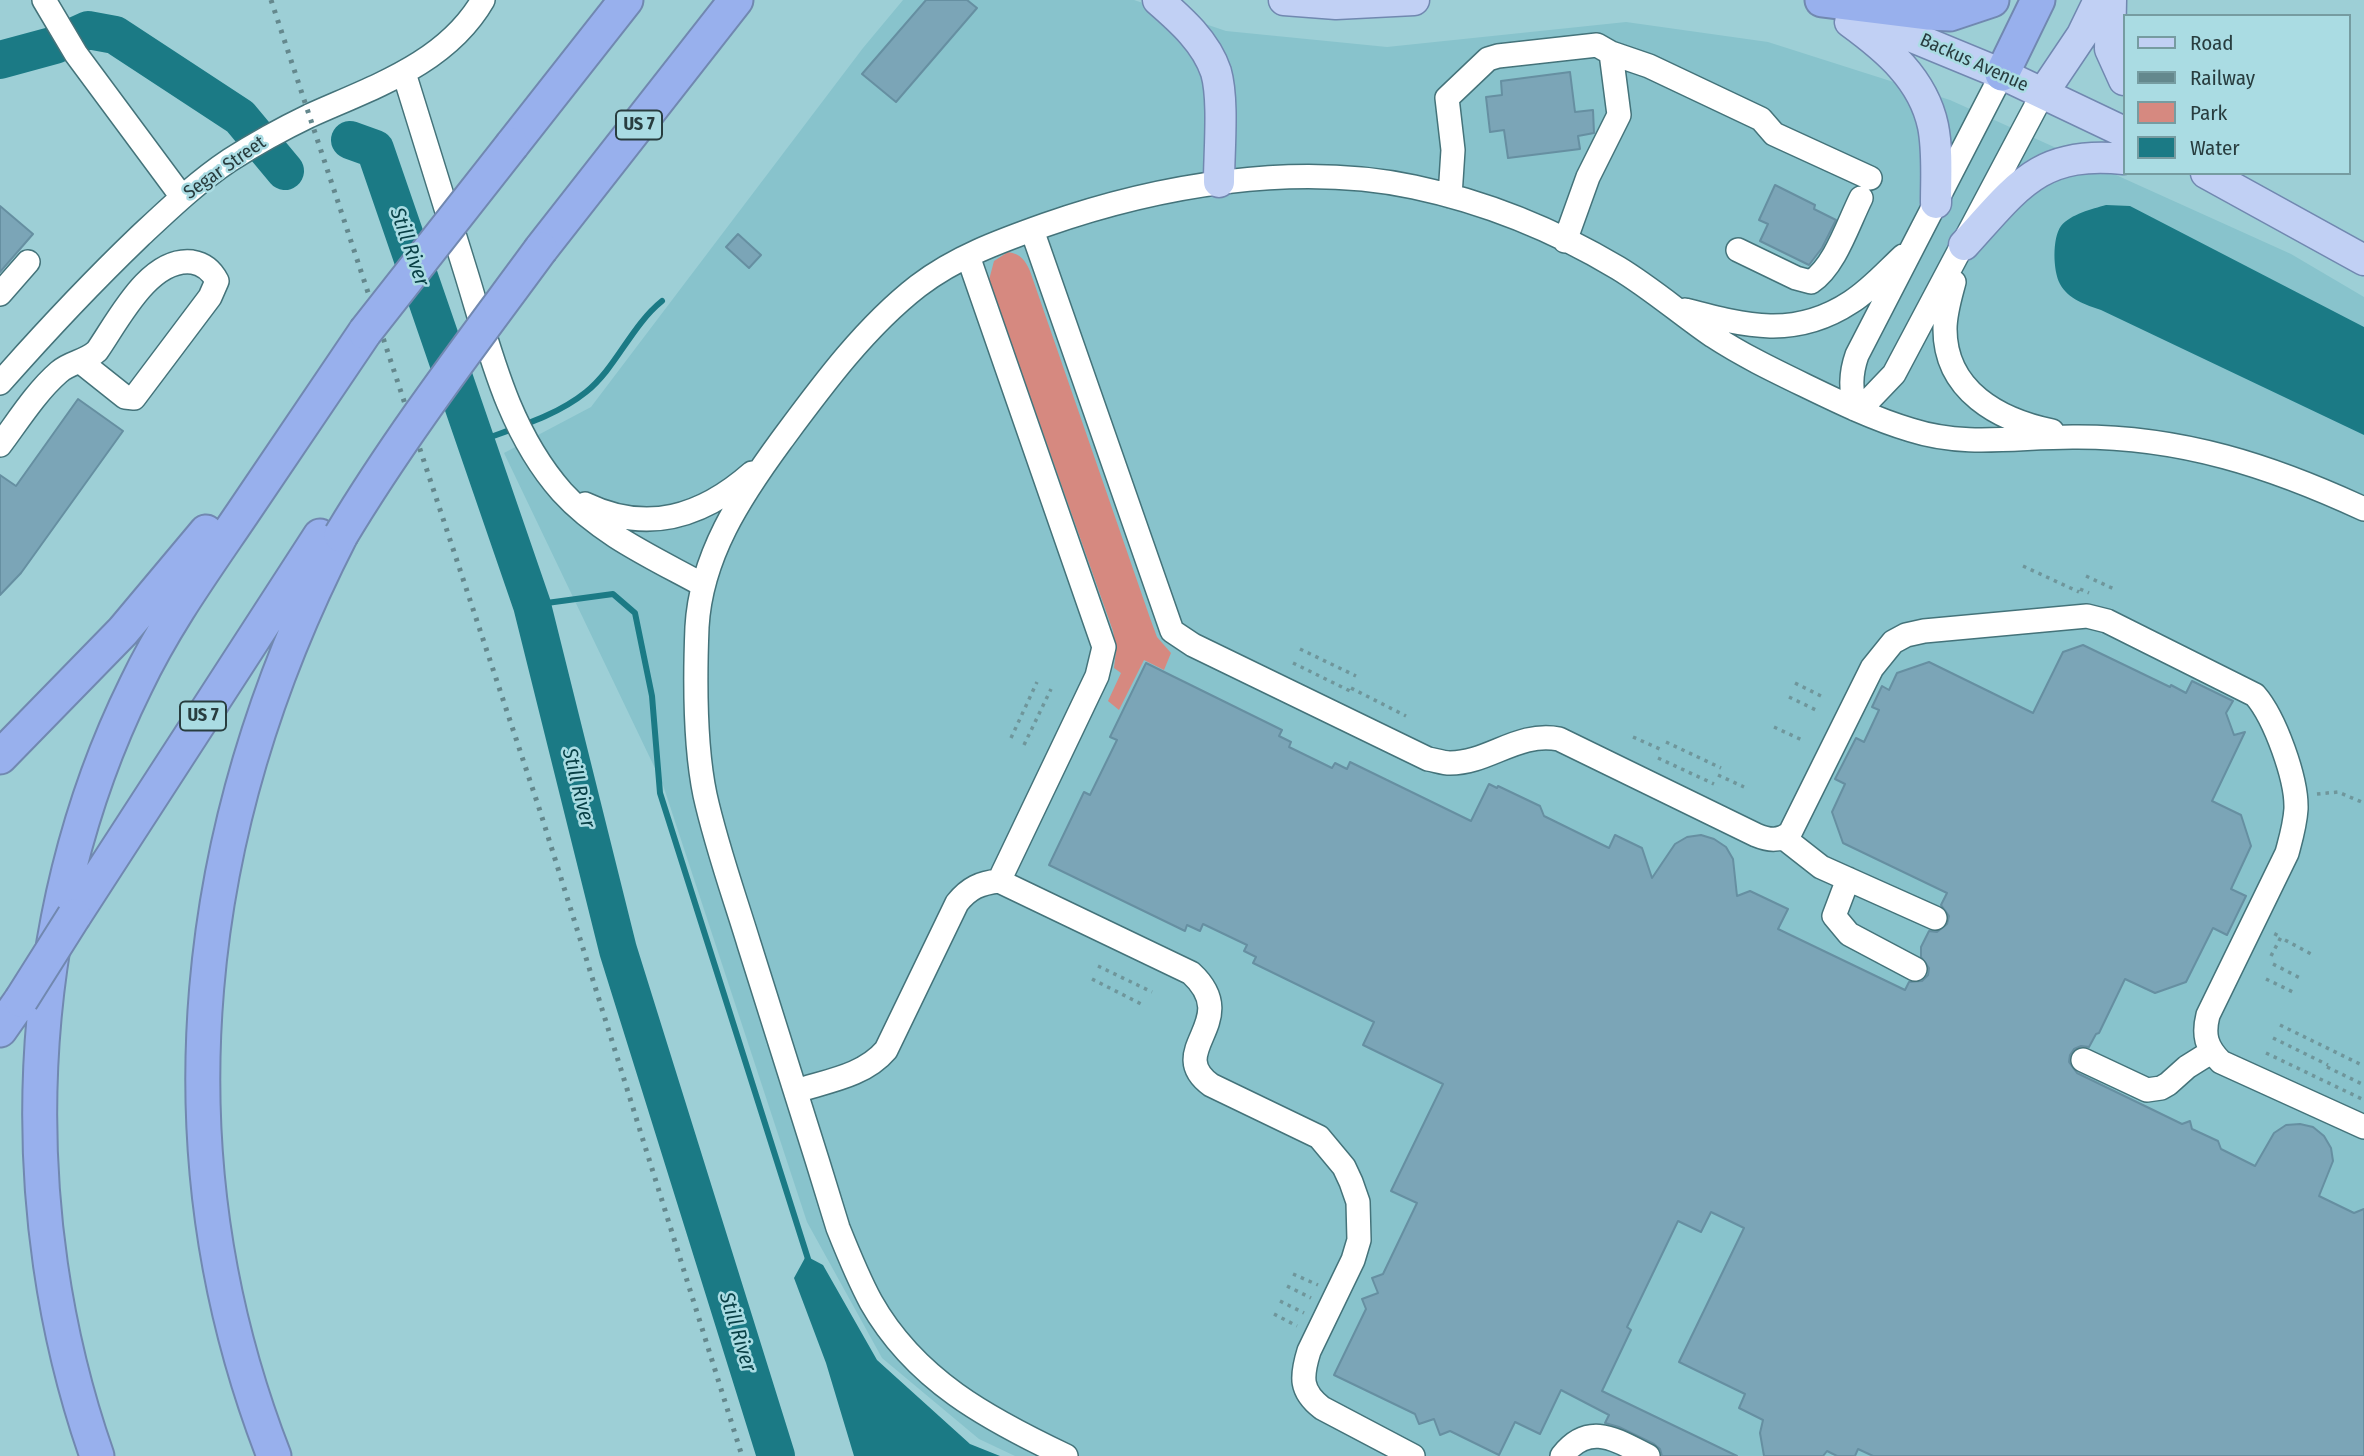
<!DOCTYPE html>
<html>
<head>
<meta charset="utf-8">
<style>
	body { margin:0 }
	#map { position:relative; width:2364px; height:1456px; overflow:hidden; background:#9dcfd6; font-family:"Fira Sans Condensed",sans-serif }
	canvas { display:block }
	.legend { position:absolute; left:2123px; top:14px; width:228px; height:161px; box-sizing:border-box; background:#aadce3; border:2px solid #769ca1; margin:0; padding:9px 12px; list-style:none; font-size:21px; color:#283d3f }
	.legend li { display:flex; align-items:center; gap:14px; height:35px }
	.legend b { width:35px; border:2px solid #769ca1 }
</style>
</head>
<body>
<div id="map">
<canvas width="2364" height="1456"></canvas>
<ul class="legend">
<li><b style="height:9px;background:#c1d0f4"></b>Road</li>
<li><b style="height:9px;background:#64888d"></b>Railway</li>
<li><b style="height:19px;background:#d68980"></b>Park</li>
<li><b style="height:19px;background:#1b7a85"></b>Water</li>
</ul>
</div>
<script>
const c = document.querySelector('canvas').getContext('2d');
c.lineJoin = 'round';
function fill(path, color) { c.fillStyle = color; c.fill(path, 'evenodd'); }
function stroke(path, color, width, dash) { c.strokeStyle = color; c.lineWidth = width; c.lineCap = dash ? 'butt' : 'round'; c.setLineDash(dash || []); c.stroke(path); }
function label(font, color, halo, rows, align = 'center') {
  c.font = font + ' "Fira Sans Condensed",sans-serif'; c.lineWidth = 5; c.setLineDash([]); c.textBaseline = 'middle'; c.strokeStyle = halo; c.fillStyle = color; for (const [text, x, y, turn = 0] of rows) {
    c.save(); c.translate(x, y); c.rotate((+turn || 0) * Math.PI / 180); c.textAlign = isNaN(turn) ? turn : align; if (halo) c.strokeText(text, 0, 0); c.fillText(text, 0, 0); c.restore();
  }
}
fill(new Path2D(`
	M903,0H1134L1226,31L1387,47L1626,22L1768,42L1950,100L2291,254L2364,297V1456H1015L979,1439L882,1358L807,1222L663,785L504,453L591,407L863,48Z`), '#88c3cc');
fill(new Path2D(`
	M1008,252C1021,254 1025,260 1030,271L1150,618L1157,637L1171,653L1164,670L1144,660L1119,710L1108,701L1121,673L1114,668L1116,650L1113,631L989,280L994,261Z`), '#d68980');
fill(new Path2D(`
	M2106,205L2130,206L2364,327V435L2101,310C2086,305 2068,299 2060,284C2053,271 2052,238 2061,226C2071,214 2092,209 2106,205Z
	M806,1256L823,1265L877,1360L970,1444L1000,1456H854L826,1363L794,1278Z`), '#1b7a85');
stroke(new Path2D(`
	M477,442C514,428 555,417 586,392C616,368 631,326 662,301
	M532,605L613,594L635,613L652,696L660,793L809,1262`), '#1b7a85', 6);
stroke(new Path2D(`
	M0,60L55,45L88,30L115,35L240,117L285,171
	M350,140L375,149L532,605L618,950L776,1456`), '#1b7a85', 38);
const building = new Path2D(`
	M926,0H967L977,8L896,102L862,74Z
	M1570,72L1575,112L1593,110L1594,133L1578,136L1580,149L1508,158L1504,130L1490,132L1486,97L1502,95L1501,81Z
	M1775,185L1815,205L1814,209L1836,220L1822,248L1809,265L1760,241L1768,224L1759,220Z
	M0,206L33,234L0,272Z
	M738,234L761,255L749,268L726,247Z
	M78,399L123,431L21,573L0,595V475L16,486Z
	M2083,645L2170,687L2171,685L2186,693L2192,681L2233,701L2226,713L2234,735L2245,732L2212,801L2241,815L2251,846L2231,889L2246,896L2227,935L2213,928L2186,982L2155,993L2125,979L2099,1033L2096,1034L2089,1047L2081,1046L2074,1049L2070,1055L2069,1062L2077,1073L2182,1124L2190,1121L2192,1129L2218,1141L2221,1149L2255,1166L2274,1133L2286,1125L2300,1124L2313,1127L2324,1136L2331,1148L2333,1161L2319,1196L2354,1213L2364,1209V1456H1873L1858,1449L1855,1456H1837L1827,1451L1823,1456H1764L1760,1433L1763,1420L1739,1408L1745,1394L1679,1362L1744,1228L1711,1212L1701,1232L1678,1221L1627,1327L1631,1330L1602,1391L1737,1456H1662L1660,1449L1654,1444L1619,1427L1605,1423L1609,1415L1561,1390L1540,1434L1515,1422L1499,1455L1450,1431L1440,1435L1434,1419L1419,1424L1415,1414L1334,1375L1366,1309L1362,1299L1378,1293L1372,1278L1383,1274L1417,1203L1391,1191L1443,1084L1363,1045L1374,1022L1253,963L1256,957L1244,951L1247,945L1203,924L1200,931L1187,925L1185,931L1049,865L1084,792L1090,795L1117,740L1110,737L1146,663L1282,730L1279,736L1291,742L1289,747L1332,768L1335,763L1347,769L1350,762L1471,821L1489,784L1497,788L1498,786L1540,806L1544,816L1609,848L1615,835L1642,848L1652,878L1675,844L1687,837L1701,835L1714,839L1726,847L1733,859L1737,896L1750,891L1788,909L1778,929L1905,990L1909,982L1922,981L1928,975L1929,968L1921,957V947L1929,931L1937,932L1947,924L1949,916L1941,905L1947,893L1843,843L1832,812L1845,784L1835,779L1856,738L1864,742L1879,710L1872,707L1882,686L1889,690L1897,673L1929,662L2033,713L2063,652Z`);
fill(building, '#7ba5b7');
stroke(building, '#668fa1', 2);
const minor = new Path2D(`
	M44,0L76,54L182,197
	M404,73C425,141 446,208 467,276C490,351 508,431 562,492C600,534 654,558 703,585
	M1450,196L1453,150L1447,98L1488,59L1498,56L1597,45L1611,53L1649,66L1761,119L1774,134L1870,178
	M1032,230L1172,631L1193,645L1428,759C1435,760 1443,763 1450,763C1489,763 1518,731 1559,739L1756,835C1768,840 1779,842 1790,833L1872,668L1893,642L1906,635L1924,631L2087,616L2107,621L2255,695C2275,718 2297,779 2296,809C2295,825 2291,838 2287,853L2208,1015C2203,1035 2206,1047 2221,1062L2364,1127
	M1565,241L1588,177L1619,115L1611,53
	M1738,250L1796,278L1811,282C1835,266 1848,224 1861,198
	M968,256L1104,647L1097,676L999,881
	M1954,282C1950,297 1945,313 1945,329C1945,391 1999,420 2052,431
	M0,294L28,262
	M1685,310C1746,326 1795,339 1851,302C1870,290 1886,272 1903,256
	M0,383C45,332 91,283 140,236C169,209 197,182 230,160C255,144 282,129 309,116C373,87 446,64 483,0
	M1855,409C1851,389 1850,375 1857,355L2002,74
	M1855,409L1871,398L1894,374L2043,93
	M0,445C18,421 36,392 59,372C70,362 85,362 97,351C118,321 149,257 192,262C204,264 212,271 217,281L210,297L134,398L125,397L81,362
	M585,504C647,534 702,517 752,473
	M1784,838L1821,867L1935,918
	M1848,879L1834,916L1849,934L1915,969
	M2083,1060L2147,1090L2161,1088L2168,1084L2187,1067L2211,1052
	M796,1091C827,1081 864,1076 886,1050L957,903C969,888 980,883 999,881L1191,973C1244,1022 1163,1050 1211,1085L1319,1137L1344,1167L1351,1182L1358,1202L1359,1240L1353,1260L1309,1351C1301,1377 1300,1391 1322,1408L1413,1456
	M1066,1456C988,1419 915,1380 871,1302C858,1278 848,1253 838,1228C809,1133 779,1038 749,944C734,895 716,845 705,795C695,747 695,677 697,627C701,556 740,497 781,441C821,387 864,328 918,286C956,257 1000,241 1045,225C1159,185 1295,162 1414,187C1485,202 1556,231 1618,268C1651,288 1681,314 1713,336C1742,355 1773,370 1804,385C1839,402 1874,419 1911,430C1967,448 2021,436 2078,437C2182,437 2271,466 2364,509
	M1562,1456C1589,1421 1616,1440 1648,1456`);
const major = new Path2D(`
	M1158,0C1181,20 1206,42 1216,72C1224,100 1219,151 1219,182
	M1284,0L1336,4L1414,0
	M2111,0L2110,49L2124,80
	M1849,11L2002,74L2124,132
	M1850,22C1887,49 1923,79 1933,126C1938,151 1936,178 1936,203
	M2043,93L2082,35L2099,0
	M2206,173L2364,260
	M1964,245C2017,187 2039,150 2124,159`);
const highway = new Path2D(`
	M1822,0L1927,13L1950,14L1992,0
	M2002,74L2038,0
	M512,145L626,0
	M541,249L736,0
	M0,757L123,631L206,532
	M74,916L320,536
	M0,1030L21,1000
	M97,1456C11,1210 20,920 136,685C165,624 204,570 242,514C283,454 324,393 365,332
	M274,1456C154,1147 192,826 341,535`);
stroke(minor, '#44737a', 26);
stroke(major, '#7188b0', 33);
stroke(highway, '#7188b0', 37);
stroke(new Path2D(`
	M2023,566L2079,592
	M2086,576L2114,589
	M2080,589L2089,593
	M1300,649L1356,676
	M1293,663L1350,691
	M1795,683L1823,697
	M1351,688L1406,716
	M1789,697L1816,710
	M1774,727L1802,740
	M1633,737L1662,750
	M1011,738L1037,682
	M1666,742L1721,768
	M1024,745L1051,689
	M1658,758L1714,784
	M1718,775L1744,787
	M2317,794L2338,792L2364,803
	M2285,940L2313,955
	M2271,956L2281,937L2273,933
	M2273,964L2302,979
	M1098,966L1152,992
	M1092,979L1145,1006
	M2266,979L2295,993
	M2280,1025L2364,1066
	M2273,1038L2328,1065
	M2266,1053L2364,1100
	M2327,1067L2364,1085
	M1293,1274L1318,1285
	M1287,1286L1311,1298
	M1280,1301L1304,1313
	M1274,1314L1297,1326`), '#6f969b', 3.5, [3.5, 5]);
stroke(minor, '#fff', 23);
stroke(major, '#c1d0f4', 30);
stroke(highway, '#98b0ed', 33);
stroke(new Path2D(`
	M271,0L540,811L742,1456`), '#64888d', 5, [3.5, 7]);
const highwayBridge = new Path2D(`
	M365,332L512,145
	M341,535C401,435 472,343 541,249
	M21,1000L74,916`);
stroke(highwayBridge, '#7188b0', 37, []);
stroke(highwayBridge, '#98b0ed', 33);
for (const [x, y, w] of [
	[639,125,46],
	[203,716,46]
]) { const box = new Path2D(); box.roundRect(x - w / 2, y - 14.5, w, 29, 5); c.fillStyle = '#aadce3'; c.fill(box); stroke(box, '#283d3f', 2); }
label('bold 18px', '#283d3f', null, [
	["US 7",639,125],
	["US 7",203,716]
]);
label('19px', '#283d3f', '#aadce3', [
	["Backus Avenue",1974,63,24],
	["Segar Street",225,168,-35]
]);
label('italic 21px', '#094046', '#aadce3', [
	["Still River",409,247,71],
	["Still River",578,788,76],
	["Still River",737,1332,73]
]);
</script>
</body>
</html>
